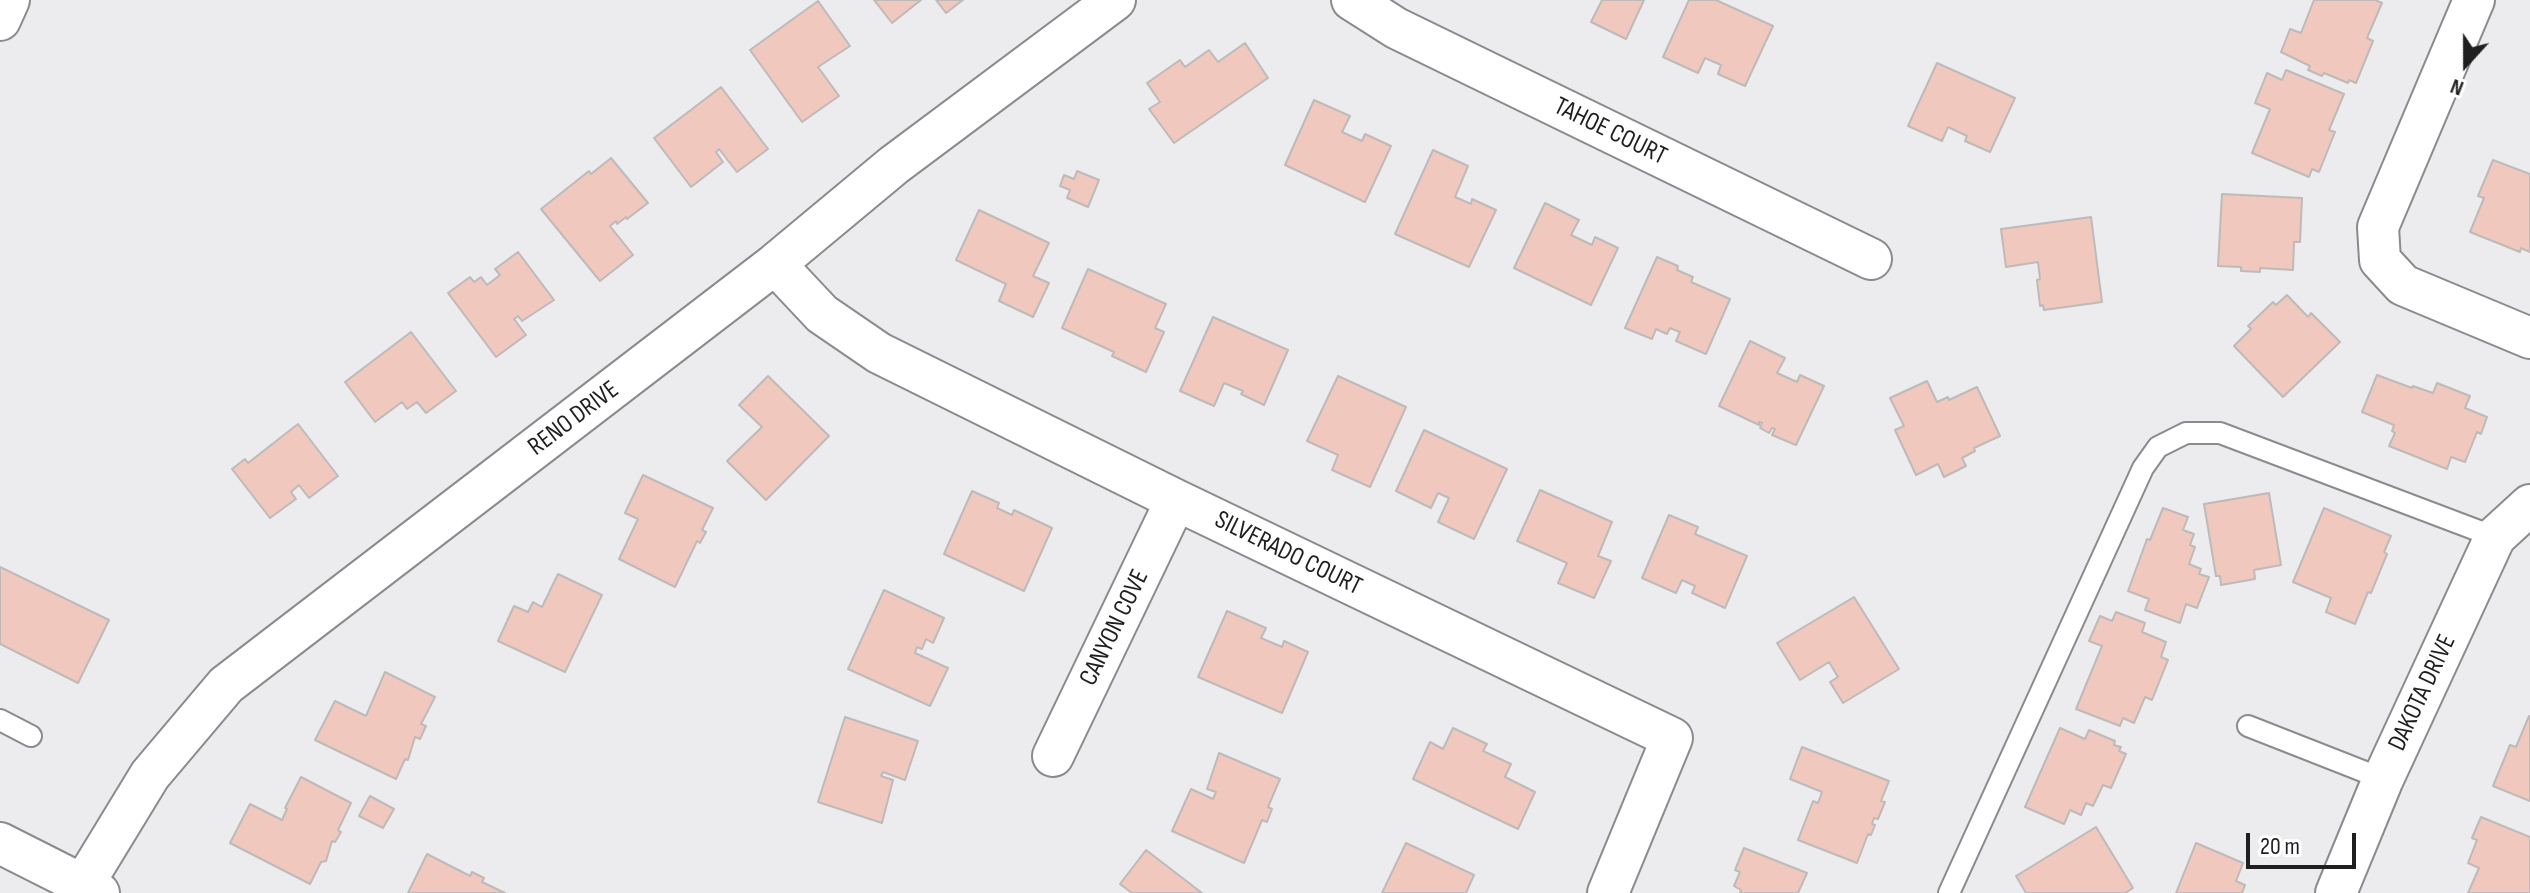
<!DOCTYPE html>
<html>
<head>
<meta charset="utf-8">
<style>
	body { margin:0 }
	#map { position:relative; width:2530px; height:893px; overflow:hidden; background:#ecebee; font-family:"Sofia Sans Condensed",sans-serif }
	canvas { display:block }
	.north { position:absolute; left:2426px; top:24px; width:80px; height:80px; -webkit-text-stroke:6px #fff; paint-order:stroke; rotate:201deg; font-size:22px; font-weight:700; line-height:32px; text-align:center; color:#1f1f20 }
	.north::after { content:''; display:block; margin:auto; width:28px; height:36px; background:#1f1f20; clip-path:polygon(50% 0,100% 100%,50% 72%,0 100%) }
	.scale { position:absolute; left:2246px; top:833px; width:110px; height:36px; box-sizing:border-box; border:4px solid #1f1f20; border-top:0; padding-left:10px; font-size:24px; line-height:28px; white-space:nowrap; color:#1f1f20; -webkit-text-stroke:6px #fff; paint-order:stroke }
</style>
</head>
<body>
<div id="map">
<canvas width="2530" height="893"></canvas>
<div class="north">N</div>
<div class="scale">20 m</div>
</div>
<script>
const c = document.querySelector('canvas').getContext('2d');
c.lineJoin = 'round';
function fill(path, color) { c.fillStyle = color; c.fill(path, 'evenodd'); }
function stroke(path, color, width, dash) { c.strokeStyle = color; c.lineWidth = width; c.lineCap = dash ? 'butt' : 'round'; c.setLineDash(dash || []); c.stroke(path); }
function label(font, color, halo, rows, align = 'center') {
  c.font = font + ' "Sofia Sans Condensed",sans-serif'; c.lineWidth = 8; c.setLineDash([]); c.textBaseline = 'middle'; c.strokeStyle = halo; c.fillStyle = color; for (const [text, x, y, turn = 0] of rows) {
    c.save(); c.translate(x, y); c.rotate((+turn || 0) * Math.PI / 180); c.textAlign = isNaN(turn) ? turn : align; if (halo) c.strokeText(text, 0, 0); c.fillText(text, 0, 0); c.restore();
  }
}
const building = new Path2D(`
	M874,0H921L892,23Z
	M936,0H963L946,13Z
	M1602,0H1644L1626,39L1591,22Z
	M1689,0H1716L1773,26L1745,86L1718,74L1721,65L1705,58L1698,73L1663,57Z
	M2314,0H2375L2382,3L2367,38L2373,41L2356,83L2349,80L2348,83L2324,73L2322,76L2308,70L2310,66L2281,52L2290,29L2301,33Z
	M818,1L850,46L818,67L839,96L802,122L750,50Z
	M1245,43L1268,78L1174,143L1149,109L1160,102L1147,83L1180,60L1185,67L1209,50L1218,62Z
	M1937,63L2015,98L1990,152L1965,141L1967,136L1948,127L1942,141L1908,126Z
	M2286,70L2344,94L2329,130L2335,132L2319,172L2312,169L2309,177L2252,153L2270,109L2255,103L2267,73L2282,80Z
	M721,87L768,149L737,172L719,149L716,152L723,162L691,187L654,138Z
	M1314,100L1350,116L1342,132L1362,141L1365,134L1391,146L1365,202L1285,165Z
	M1433,150L1468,166L1455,197L1471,204L1472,199L1496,210L1469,267L1395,234Z
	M611,158L648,203L627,219L626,217L617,224L616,221L610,226L633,255L600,281L541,209L589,171L591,174Z
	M2493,160L2530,174V252L2521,248L2520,252L2470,232L2484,198L2478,196Z
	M1077,171L1099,180L1088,207L1067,198L1070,190L1060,186L1064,175L1074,179Z
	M2222,194L2302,198L2300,242H2294L2293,270L2260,268V272L2241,271V267L2218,266Z
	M1545,203L1579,220L1571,235L1592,245L1595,237L1618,248L1591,305L1514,268Z
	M979,210L1049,243L1033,276L1049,283L1033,317L999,301L1006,284L956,260Z
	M2091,217L2102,302L2044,310L2043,305L2040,306L2037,280L2040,279L2038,262L2006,267L2001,229Z
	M518,252L554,300L522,321L518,316L514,319L526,335L496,357L448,293L470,277L474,282L481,277L487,285L500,275L495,269Z
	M1657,257L1678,266L1677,270L1693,277L1691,282L1730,299L1706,354L1676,341L1680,332L1670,328L1667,334L1656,329L1652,339L1625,328Z
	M1088,269L1166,304L1155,328L1164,332L1146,372L1112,356L1114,352L1062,328Z
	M2287,295L2308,317L2311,313L2340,342L2283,397L2234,346L2251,329L2248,326L2273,302L2276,305Z
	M1213,317L1288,350L1264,405L1241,394L1243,391L1224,383L1214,406L1180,391Z
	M411,332L456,391L426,413L417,402L407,409L402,402L375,422L345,382Z
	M1750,341L1785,358L1777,373L1797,382L1800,375L1824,386L1796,445L1772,435L1775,429L1772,428L1769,433L1760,428L1762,423L1759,422V425L1719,406Z
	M2377,375L2412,388L2413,386L2433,393L2437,383L2470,396L2465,408L2487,417L2481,434L2477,432L2465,462L2451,457L2447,469L2389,446L2395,433L2392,431L2394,425L2362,412Z
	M768,376L829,436L766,500L727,461L762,427L739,405Z
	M1338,376L1406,407L1370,487L1332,470L1338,455L1307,441Z
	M1927,381L1937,402L1948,397L1949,400L1977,387L2000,436L1974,448L1975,451L1962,458L1966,466L1944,477L1938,464L1916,475L1895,430L1904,426L1890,398Z
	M298,424L338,476L309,498L299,485L291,492L296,499L270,518L232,469L245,459L248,463Z
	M1424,430L1507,469L1474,539L1438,522L1449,498L1438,493L1431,508L1396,491Z
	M643,475L713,508L702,530L706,532L700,543L697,541L675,587L619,559L638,519L625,513Z
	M1540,490L1612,522L1598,556L1611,561L1594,598L1558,583L1567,563L1517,541Z
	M972,491L999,503L997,508L1012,515L1014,510L1052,528L1024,591L944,554Z
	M2269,493L2281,565L2254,570L2255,579L2221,585L2220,576H2216L2204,504Z
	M2163,508L2188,517L2183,530L2194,534L2190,545L2195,547L2189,564L2201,569L2199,574L2209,577L2197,608L2186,604L2180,623L2145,610L2149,599L2128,591L2147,539L2150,540Z
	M2324,508L2391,536L2384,552L2387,554L2371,593L2368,592L2355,624L2326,612L2331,598L2293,582Z
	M1669,515L1698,527L1695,534L1747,556L1725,608L1692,593L1695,586L1682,580L1676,593L1642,578Z
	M0,567L109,620L78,683L0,644Z
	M558,574L602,595L565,672L498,641L514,606L528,612L533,602L542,607Z
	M884,590L944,618L933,643L926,639L922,649L917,647L915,653L948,668L930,706L848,669Z
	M1854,597L1899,669L1843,703L1830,682L1838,677L1829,662L1800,680L1777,643Z
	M1227,611L1266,628L1261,638L1282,647L1284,641L1308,652L1282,713L1198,677Z
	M2116,612L2145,623L2142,632L2166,642L2161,657L2168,660L2152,700L2145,697L2134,723L2123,718L2120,726L2076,709L2102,646L2089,641L2100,616L2112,621Z
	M385,672L435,697L421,724L426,726L420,739L415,737L408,760L405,759L396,779L315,740L335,701L366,716Z
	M2529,716L2530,717V801L2493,786L2510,745L2516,747Z
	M845,717L918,741L905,780L883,772L881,776L893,780L882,823L818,802Z
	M1453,728L1487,744L1483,751L1511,764L1505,777L1535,792L1518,829L1413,779L1430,742L1443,749Z
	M2060,728L2085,739L2089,730L2115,741L2114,745L2121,747L2119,751L2126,754L2111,788L2103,785L2093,806L2086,803L2081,815L2070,810L2064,824L2025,807Z
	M1802,747L1889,781L1881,801L1885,802L1878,819L1874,818L1872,824L1875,825L1871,835L1868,834L1857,863L1798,840L1813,801L1818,803L1822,792L1790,779Z
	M1219,753L1280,779L1268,807L1272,809L1267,822L1262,820L1244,863L1172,831L1191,789L1213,799L1216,792L1207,789Z
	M301,777L351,803L338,830L341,832L335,842L332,841L326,861L321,862L310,884L230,843L250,804L282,820L287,809L285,808Z
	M370,796L394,809L383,828L359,816Z
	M2481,817L2530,837V893H2468L2479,868L2468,863L2477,840L2472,838Z
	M2096,827L2133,888L2125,893H2026L2016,876Z
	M1406,843L1474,875L1466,893H1382Z
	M2196,843L2243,863L2236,881L2245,885L2242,893H2176Z
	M1744,848L1807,873L1798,893H1740L1741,890L1734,886L1740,872L1735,870Z
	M1146,850L1202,893H1132L1120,884Z
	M427,854L470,876L472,872L484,878L482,882L505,893H408Z`);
fill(building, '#f1c8be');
stroke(building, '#bebab9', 2);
const service = new Path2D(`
	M0,720L31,736
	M2248,726L2383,779
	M1949,893L2143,468L2158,447L2186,433H2220L2495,537`);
const minor = new Path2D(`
	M1352,0L1396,28L1871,259
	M2474,0L2378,227L2380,260L2403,285L2530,338
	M0,20L9,0
	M775,264L822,314L879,353L1176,500L1672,738L1608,893
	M1053,756L1176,500
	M0,843L99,893
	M83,885L150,775L226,685L775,264L894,165L1115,0
	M2336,893L2383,779L2495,537L2530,505`);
stroke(service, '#8b8a8d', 24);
stroke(minor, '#8b8a8d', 44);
stroke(service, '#fff', 20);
stroke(minor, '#fff', 40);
label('26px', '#1f1f20', '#fff', [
	["TAHOE COURT",1610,132,26],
	["RENO DRIVE",574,419,-37],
	["SILVERADO COURT",1288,554,26],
	["CANYON COVE",1115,628,-64],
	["DAKOTA DRIVE",2423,693,-65]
]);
</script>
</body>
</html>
